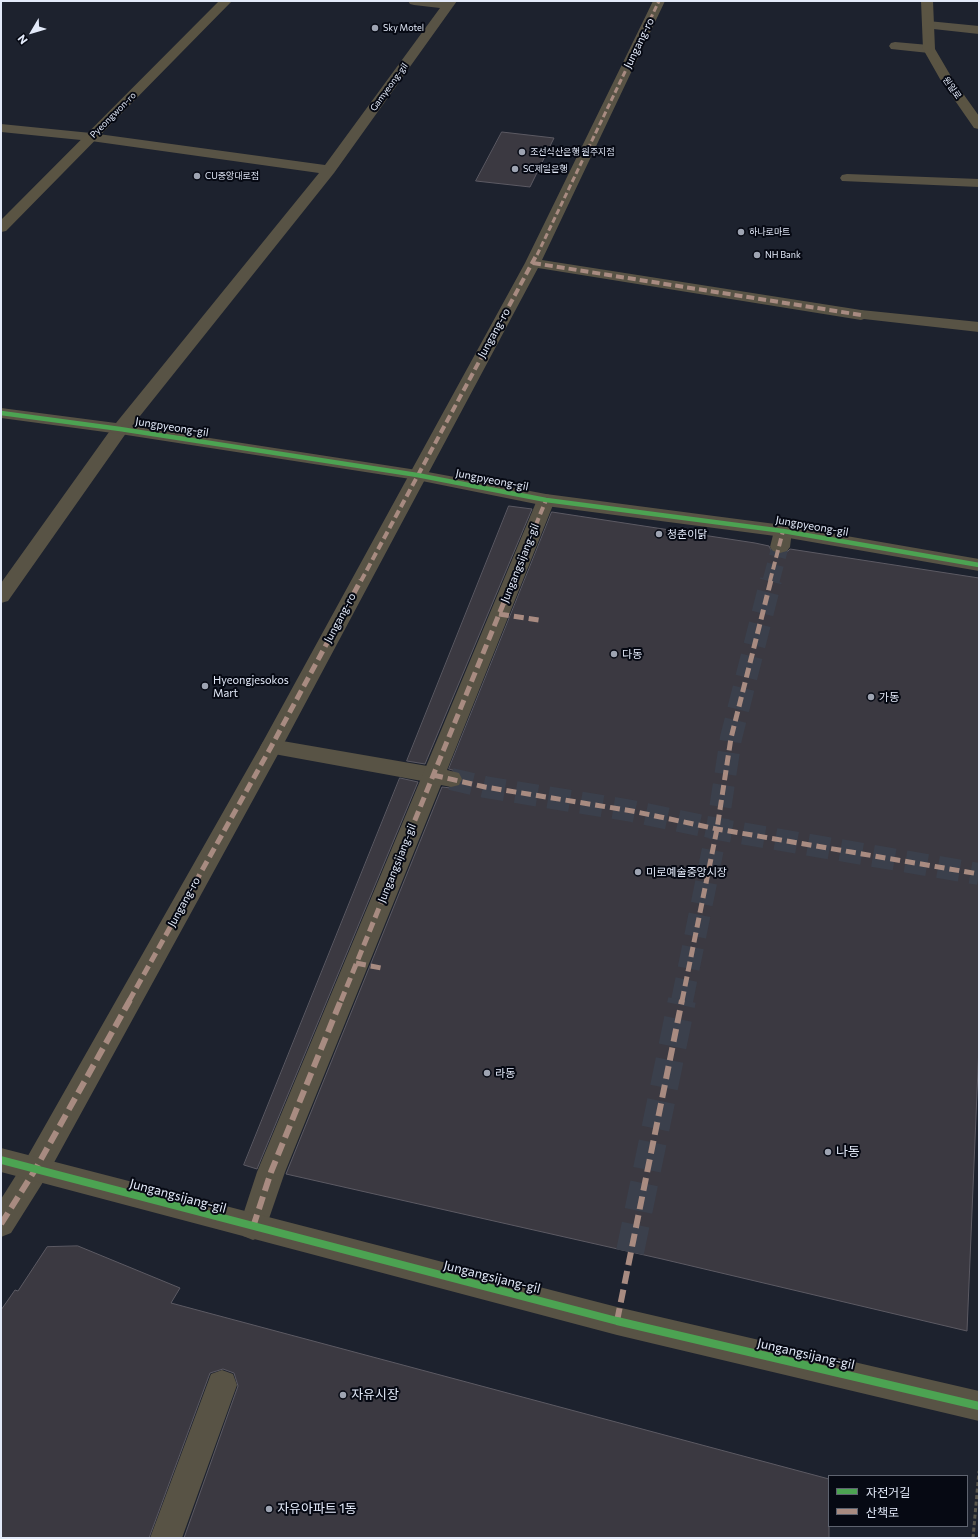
<!DOCTYPE html>
<html>
<head>
<meta charset="utf-8">
<style>
	body { margin:0 }
	#map { position:relative; width:980px; height:1539px; overflow:hidden; background:#1d222e; font-family:Commissioner,"Noto Sans KR",sans-serif }
	canvas { display:block }
	.frame { position:absolute; inset:0; border:2px solid #e3eaf9; pointer-events:none }
	.legend { position:absolute; left:828px; top:1475px; width:140px; height:52px; box-sizing:border-box; background:#060913; border:1px solid #5e636f; margin:0; padding:5px 7px; list-style:none; font-size:12px; color:#e3eaf9 }
	.legend li { display:flex; align-items:center; gap:8px; height:20px }
	.legend b { width:20px; border:1px solid #5e636f }
	.north { position:absolute; left:12px; top:12px; width:40px; height:40px; -webkit-text-stroke:3px #060913; paint-order:stroke; rotate:232deg; font-size:11px; font-weight:700; line-height:16px; text-align:center; color:#e3eaf9 }
	.north::after { content:''; display:block; margin:auto; width:14px; height:18px; background:#e3eaf9; clip-path:polygon(50% 0,100% 100%,50% 72%,0 100%) }
</style>
</head>
<body>
<div id="map">
<canvas width="980" height="1539"></canvas>
<div class="frame"></div>
<ul class="legend">
<li><b style="height:5px;background:#4ca352"></b>자전거길</li>
<li><b style="height:5px;background:#a88b81"></b>산책로</li>
</ul>
<div class="north">N</div>
</div>
<script>
const c = document.querySelector('canvas').getContext('2d');
c.lineJoin = 'round';
function fill(path, color) { c.fillStyle = color; c.fill(path, 'evenodd'); }
function stroke(path, color, width, dash) { c.strokeStyle = color; c.lineWidth = width; c.lineCap = dash ? 'butt' : 'round'; c.setLineDash(dash || []); c.stroke(path); }
function label(font, color, halo, rows, align = 'center') {
  c.font = font + ' Commissioner,"Noto Sans KR",sans-serif'; c.lineWidth = 4; c.setLineDash([]); c.textBaseline = 'middle'; c.strokeStyle = halo; c.fillStyle = color; for (const [text, x, y, turn = 0] of rows) {
    c.save(); c.translate(x, y); c.rotate((+turn || 0) * Math.PI / 180); c.textAlign = isNaN(turn) ? turn : align; if (halo) c.strokeText(text, 0, 0); c.fillText(text, 0, 0); c.restore();
  }
}
const building = new Path2D(`
	M502,132L554,138L530,187L476,181Z
	M509,506L532,509L425,764L407,761Z
	M552,512L755,543L769,546L772,552L780,554L787,552L790,549L979,578V1045L967,1331L662,1259L286,1174L442,787L451,788L459,786L463,780L459,772L449,769Z
	M400,778L418,782L257,1169L244,1165Z
	M78,1246L180,1288L171,1303L829,1479V1538H184L238,1386L234,1373L223,1369L210,1373L149,1538H1V1310L15,1290L18,1291L47,1247Z`);
fill(building, '#3b3941');
stroke(building, '#5c5a63', 1);
stroke(new Path2D(`
	M771,581L780,547`), '#3b404c', 17, [17, 8]);
stroke(new Path2D(`
	M451,779L485,787L632,811L717,829L979,874
	M682,1001L717,829L731,738L771,580`), '#3b404c', 22, [22, 11]);
stroke(new Path2D(`
	M630,1252L682,1000`), '#3b404c', 28, [28, 14]);
stroke(new Path2D(`
	M973,1538L979,1471`), '#58554d', 3, [4, 2.5]);
fill(new Path2D(`
	M861,310L979,322V332L855,318L853,315L855,312Z
	M120,424L126,425L129,429L8,601L1,603V583L114,425Z
	M271,739L433,767L441,769L444,775L441,781L433,783L263,752L260,747L263,742Z
	M222,1370L233,1374L237,1385L182,1538H150L211,1374Z`), '#585345');
fill(new Path2D(`
	M653,1H665L542,260L861,310L867,312L869,315L867,318L861,320L538,268L282,747L45,1179L11,1233L1,1237V1199L25,1161L260,747L525,263Z
	M546,494L553,496L555,500L447,770L459,773L462,779L459,785L451,787L441,785L285,1172L263,1236L253,1240L243,1236L239,1227L257,1172L537,500L539,496Z
	M783,525L790,527L792,531L790,547L787,551L780,553L773,551L770,547L774,531L776,527Z`), '#585345');
fill(new Path2D(`
	M408,1H457L334,173L132,426L417,470L546,494L783,525L979,559V571L783,537L546,506L417,480L120,434L1,418V408L116,423L319,173L91,141L1,132V124L91,133L325,165L440,8L414,5L410,4Z
	M928,21L979,26V34L924,28L922,25L924,22Z
	M895,42L929,45L933,46L935,49L933,52L929,53L891,49L889,46L891,43Z
	M847,174L979,179V187L842,181L840,178L842,175Z
	M1,1148L617,1307L979,1391V1421L617,1335L1,1172Z`), '#585345');
fill(new Path2D(`
	M219,1H232L6,231L1,232V220Z
	M921,1H933L935,49L952,78L979,116V129L974,128L940,79L923,49Z`), '#5a5443');
stroke(new Path2D(`
	M537,255L659,1`), '#a88b81', 3, [6, 3]);
stroke(new Path2D(`
	M533,263L861,315
	M361,581L537,254
	M513,581L546,500
	M770,581L783,531`), '#a88b81', 4, [8, 4]);
stroke(new Path2D(`
	M499,614L539,620
	M433,775L485,787L632,811L717,829L979,874
	M356,963L381,968
	M129,1001L271,747L361,580
	M341,1001L513,580
	M682,1001L717,829L731,738L771,580`), '#a88b81', 5, [10, 5]);
stroke(new Path2D(`
	M1,1224L35,1170L130,1000
	M253,1227L271,1172L341,1000
	M617,1321L682,1000`), '#a88b81', 6, [13, 6]);
stroke(new Path2D(`
	M1,413L120,429L417,475L546,500L783,531L979,565`), '#4ca352', 4.5);
stroke(new Path2D(`
	M1,1160L617,1321L979,1406`), '#4ca352', 8);
for (const [x, y, r, color] of [
	[375,28,4,"#9ea4b2"],
	[522,152,4,"#9ea4b2"],
	[515,169,4,"#9ea4b2"],
	[197,176,4,"#9ea4b2"],
	[741,232,4,"#9ea4b2"],
	[757,255,4,"#9ea4b2"],
	[659,534,4,"#9ea4b2"],
	[614,654,4,"#9ea4b2"],
	[205,686,4,"#9ea4b2"],
	[871,697,4,"#9ea4b2"],
	[638,872,4,"#9ea4b2"],
	[487,1073,4,"#9ea4b2"],
	[828,1152,4,"#9ea4b2"],
	[343,1395,4,"#9ea4b2"],
	[269,1509,4,"#9ea4b2"]
]) { const dot = new Path2D(); dot.arc(x, y, r, 0, 2 * Math.PI); c.fillStyle = color; c.fill(dot); stroke(dot, '#060913', 1.5); }
label('9px', '#e3eaf9', '#060913', [
	["Sky Motel",383,28],
	["조선식산은행 원주지점",530,152],
	["SC제일은행",523,169],
	["CU중앙대로점",205,176],
	["하나로마트",749,232],
	["NH Bank",765,255]
], 'left');
label('9px', '#e3eaf9', '#060913', [
	["Gamyeong-gil",389,87,-54],
	["원일로",952,88,55],
	["Pyeongwon-ro",113,115,-45]
]);
label('11px', '#e3eaf9', '#060913', [
	["Jungang-ro",639,43,-64],
	["Jungang-ro",494,333,-61],
	["Jungpyeong-gil",172,427,9],
	["Jungpyeong-gil",492,480,11],
	["Jungpyeong-gil",812,526,10],
	["Jungangsijang-gil",520,563,-68],
	["Jungang-ro",340,618,-62],
	["Jungangsijang-gil",397,863,-68],
	["Jungang-ro",184,902,-61]
]);
label('11px', '#e3eaf9', '#060913', [
	["청춘이닭",667,534],
	["다동",622,654],
	["Hyeongjesokos",213,680],
	["Mart",213,693],
	["가동",879,697],
	["미로예술중앙시장",646,872],
	["라동",495,1073]
], 'left');
label('13px', '#e3eaf9', '#060913', [
	["나동",836,1152],
	["자유시장",351,1395],
	["자유아파트 1동",277,1509]
], 'left');
label('13px', '#e3eaf9', '#060913', [
	["Jungangsijang-gil",178,1196,15],
	["Jungangsijang-gil",492,1277,14],
	["Jungangsijang-gil",806,1354,13]
]);
</script>
</body>
</html>
